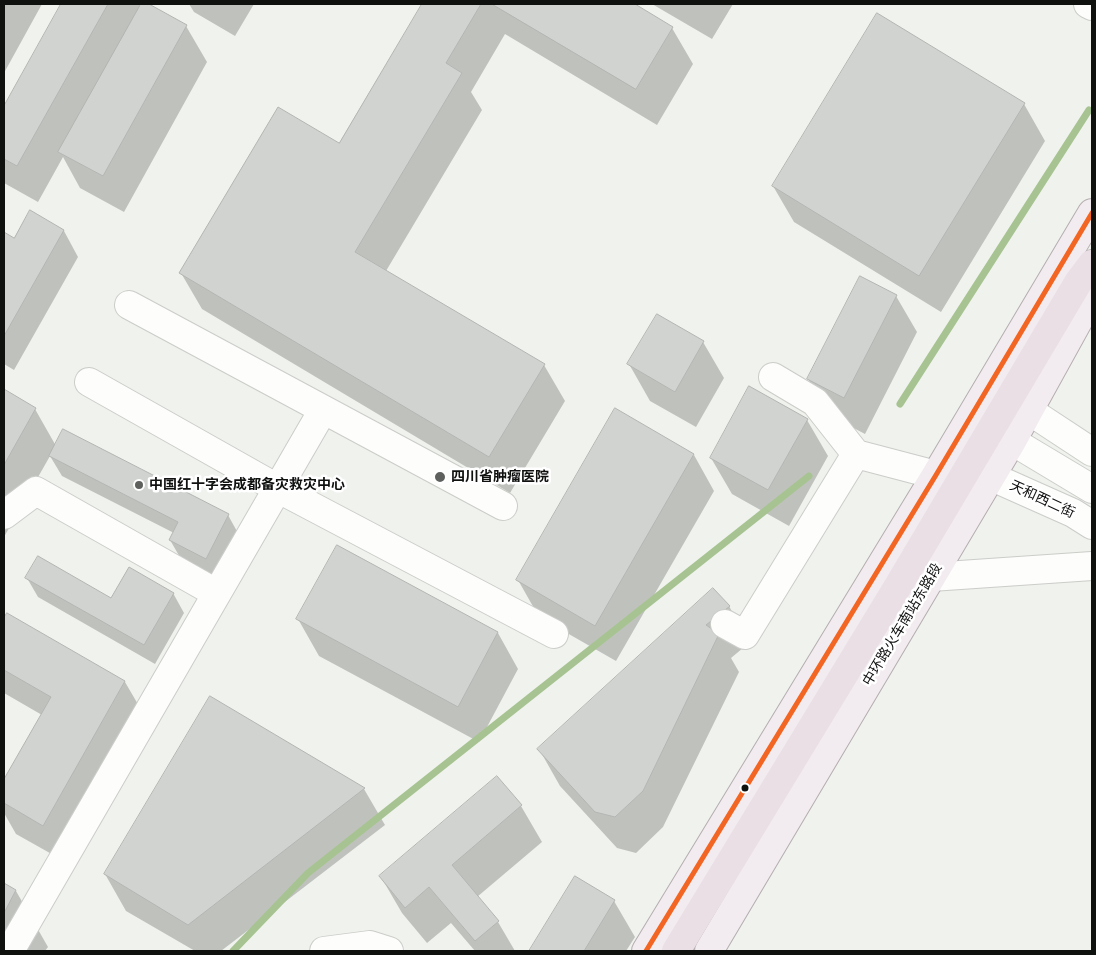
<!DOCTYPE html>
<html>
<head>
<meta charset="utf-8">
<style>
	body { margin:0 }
	#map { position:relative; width:1096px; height:955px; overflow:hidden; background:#eff2ed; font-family:"Sofia Sans Condensed",sans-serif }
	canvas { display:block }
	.frame { position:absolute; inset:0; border:5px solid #0f110f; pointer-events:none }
</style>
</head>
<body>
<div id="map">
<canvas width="1096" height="955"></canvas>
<div class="frame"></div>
</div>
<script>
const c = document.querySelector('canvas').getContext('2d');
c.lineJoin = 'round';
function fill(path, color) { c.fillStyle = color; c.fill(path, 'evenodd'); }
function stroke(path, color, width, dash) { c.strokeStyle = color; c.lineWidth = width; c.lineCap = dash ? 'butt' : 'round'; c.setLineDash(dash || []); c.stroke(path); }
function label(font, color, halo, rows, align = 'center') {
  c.font = font + ' "Sofia Sans Condensed","Noto Sans SC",sans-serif'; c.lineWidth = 5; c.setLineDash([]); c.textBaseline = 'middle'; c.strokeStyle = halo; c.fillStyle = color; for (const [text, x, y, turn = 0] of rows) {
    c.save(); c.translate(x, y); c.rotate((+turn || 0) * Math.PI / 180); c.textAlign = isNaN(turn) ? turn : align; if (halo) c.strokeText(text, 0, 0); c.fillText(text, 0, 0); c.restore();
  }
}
fill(new Path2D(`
	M4,4H42L4,73Z
	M62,4H139L141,7L142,4H146L186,26L207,62L124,212L80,188L63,157L38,202L4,183V108Z
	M189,4H254L235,36L194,12Z
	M423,4H632L672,28L693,64L657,125L505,34L471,92L482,110L386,271L544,365L565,401L510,493L202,309L181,273L339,144Z
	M652,4H733L712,39Z
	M878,15L1024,104L1045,141L941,312L794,222L773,186Z
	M30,212L64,231L78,257L14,370L4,364V233L14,240Z
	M896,296L917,332L865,434L829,415L808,379Z
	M657,315L703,342L724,378L696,427L650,401L629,364Z
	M4,391L35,409L56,446L228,515L239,535L217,577L181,559L170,540L174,533L62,476L50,456L4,537Z
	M807,420L828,456L789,526L732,494L711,458Z
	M694,455L714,491L616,661L539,617L518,580Z
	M337,546L498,633L518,669L479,742L319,656L298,619Z
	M27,578L112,600L173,593L184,613L155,664L38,597Z
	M729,606L749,643L731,658L739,672L663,827L636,853L617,848L560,786L539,749Z
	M7,615L125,682L146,718L64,861L16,834L4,813V782L42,715L4,693V621Z
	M210,697L364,789L385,825L221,951H195L126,911L105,874Z
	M497,778L521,806L542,842L477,897L498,922L515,951H475L451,923L427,943L402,913L381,877Z
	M575,877L614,901L635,937L626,951H531Z
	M4,885L16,891L48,947L45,951H4Z`), '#0003');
stroke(new Path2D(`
	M900,404L1089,110
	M233,951L308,873L809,476`), '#a7c391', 7);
const building = new Path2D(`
	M61,4H108L17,166L4,159V106Z
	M141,4H149L187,25L103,176L58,152Z
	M422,4H481L446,63L462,73L355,252L545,364L489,457L179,273L278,107L339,143Z
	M492,4H635L673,27L636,89Z
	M877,13L1025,103L919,276L772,186Z
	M30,210L64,230L4,336V232L14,238Z
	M860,276L897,295L844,398L807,379Z
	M657,314L704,341L675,392L627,364Z
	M749,386L808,419L768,490L710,458Z
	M4,389L36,408L4,465Z
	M615,408L694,454L595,626L516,580Z
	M63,429L229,514L206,559L169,540L178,522L49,456Z
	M337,545L498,632L458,707L296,619Z
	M38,556L111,598L129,567L174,593L144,645L25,578Z
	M713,588L730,606L706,625L719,634L643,791L615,817L595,812L537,749Z
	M7,613L125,681L43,826L4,803V779L51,697L4,670V618Z
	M210,696L365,788L188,925L104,874Z
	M497,776L522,805L452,865L499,921L475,941L429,887L405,908L379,876Z
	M575,876L615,900L584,951H529Z
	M4,883L16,890L4,913Z`);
fill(building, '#d0d3cf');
stroke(building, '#b3b5b2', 1);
const minor = new Path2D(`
	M1088,4L1092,6
	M129,305L503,506
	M773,377L815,402L856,454L936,475
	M89,382L277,488L554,634
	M1028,410L1092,452
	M1012,441L1092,489
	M990,476L1073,513L1092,525
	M4,515L36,491L216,593
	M931,577L1092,566
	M725,624L745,635L856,454
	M10,951L323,410
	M324,951L370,945L389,951`);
const major = new Path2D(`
	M646,951L936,475L1092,213
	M709,951L1012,441L1092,296`);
const highway = new Path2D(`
	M676,951L898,586L1079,281L1092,264`);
stroke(minor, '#cbcdc9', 30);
stroke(major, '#b5adb0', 30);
stroke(highway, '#b5adb0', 30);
stroke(minor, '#fdfdfc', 28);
stroke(major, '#f2ebef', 28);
stroke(highway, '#e9dfe5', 28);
stroke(new Path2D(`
	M646,951L936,475L1092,213`), '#f26522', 5);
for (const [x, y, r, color] of [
	[440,477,6,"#5d605d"],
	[139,485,5,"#5d605d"],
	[745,788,4.5,"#0f110f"]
]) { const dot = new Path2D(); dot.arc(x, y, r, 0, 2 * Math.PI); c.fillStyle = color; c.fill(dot); stroke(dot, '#fff', 2); }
label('bold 14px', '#0f110f', '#fff', [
	["四川省肿瘤医院",451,477],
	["中国红十字会成都备灾救灾中心",149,485]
], 'left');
label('14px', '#0f110f', '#fff', [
	["天和西二街",1042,500,25],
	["中环路火车南站东路段",903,625,-59]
]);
</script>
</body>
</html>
